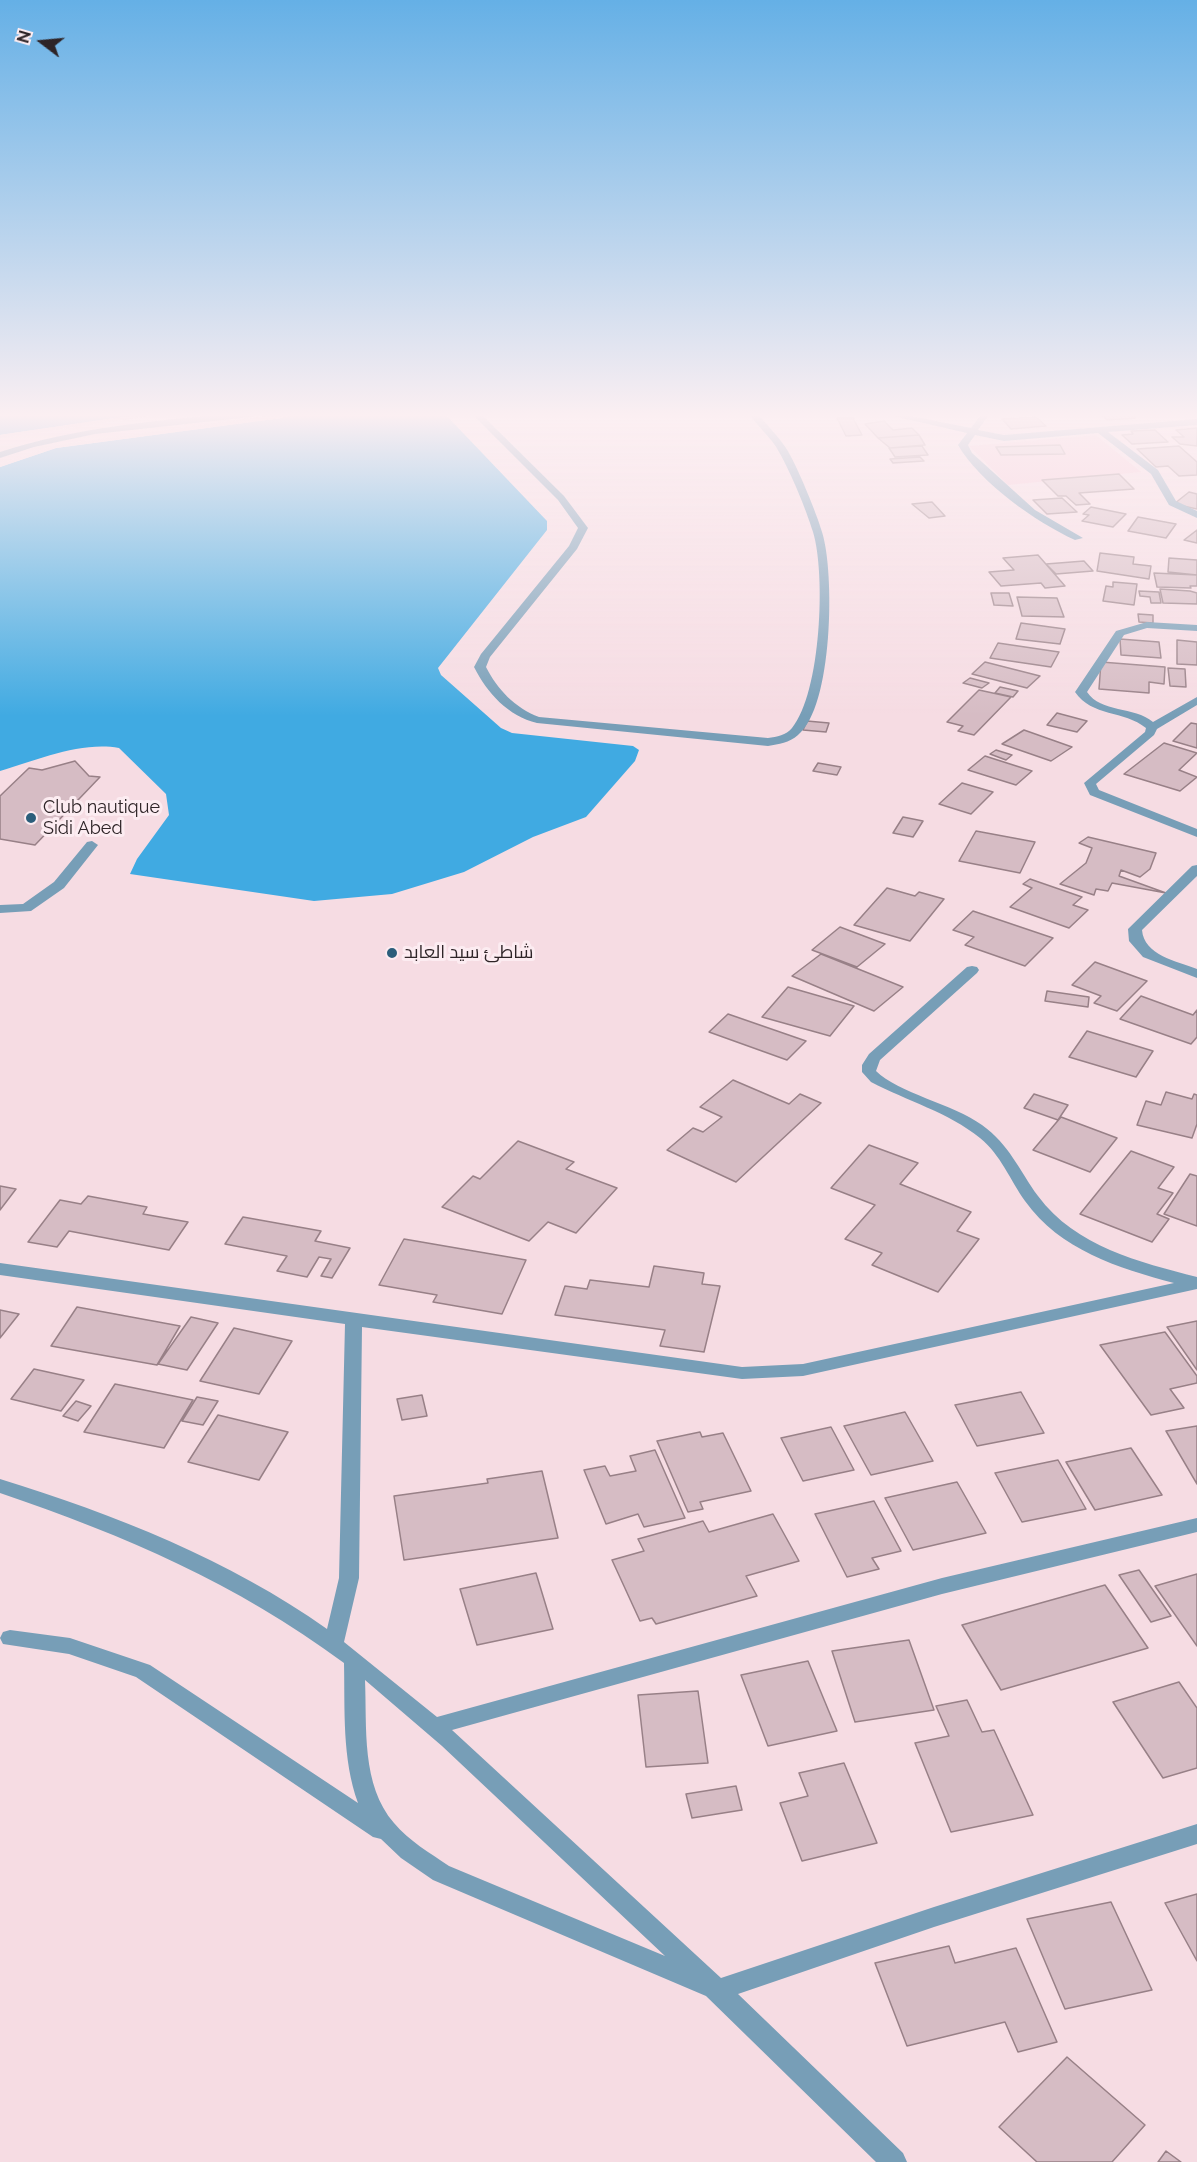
<!DOCTYPE html>
<html>
<head>
<meta charset="utf-8">
<style>
	body { margin:0 }
	#map { position:relative; width:1197px; height:2162px; overflow:hidden; background:#f6dce3; font-family:Raleway,sans-serif }
	canvas { display:block }
	.north { position:absolute; left:12px; top:12px; width:60px; height:60px; -webkit-text-stroke:4px #fcecf1; paint-order:stroke; rotate:286deg; font-size:16px; font-weight:700; line-height:24px; text-align:center; color:#2e2427 }
	.north::after { content:''; display:block; margin:auto; width:21px; height:27px; background:#2e2427; clip-path:polygon(50% 0,100% 100%,50% 72%,0 100%) }
</style>
</head>
<body>
<div id="map">
<canvas width="1197" height="2162"></canvas>
<div class="north">N</div>
</div>
<script>
const c = document.querySelector('canvas').getContext('2d');
c.lineJoin = 'round';
function fill(path, color) { c.fillStyle = color; c.fill(path, 'evenodd'); }
function stroke(path, color, width, dash) { c.strokeStyle = color; c.lineWidth = width; c.lineCap = dash ? 'butt' : 'round'; c.setLineDash(dash || []); c.stroke(path); }
function label(font, color, halo, rows, align = 'center') {
  c.font = font + ' Raleway,Cairo,sans-serif'; c.lineWidth = 6; c.setLineDash([]); c.textBaseline = 'middle'; c.strokeStyle = halo; c.fillStyle = color; for (const [text, x, y, turn = 0] of rows) {
    c.save(); c.translate(x, y); c.rotate((+turn || 0) * Math.PI / 180); c.textAlign = isNaN(turn) ? turn : align; if (halo) c.strokeText(text, 0, 0); c.fillText(text, 0, 0); c.restore();
  }
}
fill(new Path2D(`
	M1096,435L1141,472L1008,485L969,446Z`), '#f8c7d6');
fill(new Path2D(`
	M0,413H149L0,435Z
	M319,413H444L547,521V530L438,668L441,675L501,728L512,733L633,746L639,750L635,761L586,817L533,837L464,872L392,894L314,901L130,874L137,859L169,815L166,794L119,748C81,741 37,760 0,771V467L56,448Z`), '#40aae2');
fill(new Path2D(`
	M149,413H152L150,416L0,438V435L6,434Z
	M319,413L56,448L0,467V464L56,445L280,414Z`), '#f6dce3');
const building = new Path2D(`
	M1100,413H1131L1136,418L1107,420Z
	M1036,417L1046,426L1011,429L1002,419Z
	M837,418H853L862,435L846,436Z
	M884,421L893,430L912,428L919,435L878,438L865,424Z
	M1197,428V446L1180,444L1172,437H1184L1176,430Z
	M1155,430L1168,442L1132,444L1122,435L1133,434L1131,431Z
	M919,435L925,445L890,448L878,438Z
	M1060,445L1065,454L1001,455L996,447Z
	M922,446L928,455L895,457L889,448Z
	M1179,446L1197,462V475L1179,476L1168,466L1156,467L1137,449Z
	M920,457L924,461L893,463L890,459Z
	M1119,474L1134,489L1079,493L1090,504L1076,505L1066,496H1058L1042,480Z
	M1189,492L1197,494V509L1174,504Z
	M1062,498L1077,512L1047,514L1033,500Z
	M932,502L945,516L929,518L912,504Z
	M1091,507L1126,514L1113,527L1082,521L1089,515L1083,514Z
	M1138,517L1176,524L1166,538L1128,531Z
	M1197,530V543L1184,540Z
	M1100,553L1134,557L1133,564L1151,566L1149,579L1097,571Z
	M1038,555L1065,586L1045,588L1041,583L1001,586L989,572L1014,570L1003,558Z
	M1169,558L1197,560V575L1168,572Z
	M1084,561L1093,571L1056,574L1046,564Z
	M1154,573L1197,575V586H1190L1191,588L1157,587Z
	M1113,582L1137,584L1134,605L1103,601L1106,586L1113,587Z
	M1160,589L1190,591L1197,593V604L1163,603Z
	M1139,591L1159,592L1161,603H1151L1150,597L1140,596Z
	M991,593H1009L1013,606L994,605Z
	M1017,597L1057,598L1064,617L1022,616Z
	M1138,614L1153,615V623L1139,622Z
	M1021,623L1065,629L1060,644L1016,639Z
	M1120,639L1159,642L1161,658L1121,655Z
	M1177,640L1197,642V665L1177,664Z
	M998,643L1059,652L1051,667L990,658Z
	M985,662L1040,676L1027,688L972,674Z
	M1101,662L1165,667L1164,684L1149,682V693L1099,689Z
	M1168,668L1185,669L1186,687L1170,686Z
	M970,678L989,683L982,688L963,683Z
	M1000,687L1018,691L1013,697L995,693Z
	M979,690L1011,697L974,735L958,731L963,726L947,722Z
	M1057,713L1087,721L1077,732L1047,725Z
	M807,721L829,723L826,732L803,730Z
	M1191,723L1197,724V748L1173,741Z
	M1024,730L1072,747L1051,761L1002,744Z
	M1164,743L1197,753L1179,770L1197,777L1180,791L1124,774Z
	M996,750L1012,755L1006,760L990,754Z
	M985,756L1032,771L1016,785L968,770Z
	M75,761L89,776L100,777L35,845L0,839V796L29,768L42,770Z
	M818,763L841,767L837,775L813,771Z
	M962,783L993,792L971,814L939,804Z
	M903,817L923,821L913,837L893,833Z
	M976,831L1035,842L1020,873L959,861Z
	M1088,837L1156,853L1150,869L1140,877L1121,870L1119,876L1166,893L1112,883L1108,891L1096,889L1094,895L1060,884L1086,863L1092,848L1079,843Z
	M1030,879L1082,897L1073,905L1088,910L1069,928L1010,907L1032,888L1023,884Z
	M887,888L915,896L919,892L944,899L910,941L854,925Z
	M973,911L1053,938L1025,966L965,945L974,937L953,930Z
	M840,927L885,944L857,967L812,950Z
	M821,954L903,987L874,1011L792,976Z
	M1095,962L1147,981L1117,1011L1094,1003L1101,996L1072,985Z
	M788,987L854,1006L830,1036L762,1017Z
	M1047,991L1089,997L1088,1007L1045,1001Z
	M1141,996L1193,1015L1197,1010V1037L1191,1044L1120,1019Z
	M728,1014L806,1041L787,1060L709,1032Z
	M1087,1031L1153,1051L1136,1077L1069,1057Z
	M733,1080L789,1104L800,1094L821,1103L736,1182L667,1150L693,1128L703,1132L722,1117L700,1107Z
	M1166,1092L1192,1099L1194,1094L1197,1095V1124L1192,1138L1137,1125L1146,1101L1161,1105Z
	M1034,1094L1068,1105L1058,1120L1024,1108Z
	M1061,1117L1117,1138L1090,1172L1033,1150Z
	M518,1141L574,1162L566,1169L617,1188L576,1233L548,1222L529,1241L442,1207L473,1176L480,1179Z
	M869,1145L918,1163L900,1184L971,1212L957,1231L979,1239L938,1292L872,1265L882,1253L845,1239L875,1205L831,1188Z
	M1131,1151L1174,1167L1158,1188L1173,1193L1157,1214L1169,1219L1152,1242L1080,1214Z
	M1190,1174L1197,1176V1226L1164,1214Z
	M0,1186L16,1189L0,1210Z
	M88,1196L147,1207L143,1214L188,1222L169,1250L69,1231L57,1247L28,1242L60,1200L81,1204Z
	M243,1217L321,1231L315,1241L350,1248L332,1278L321,1276L331,1259L319,1257L307,1277L277,1271L287,1256L225,1244Z
	M404,1239L526,1260L502,1314L433,1302L437,1295L379,1285Z
	M654,1266L704,1273L702,1284L720,1286L704,1352L660,1346L665,1330L555,1315L565,1286L587,1289L590,1280L649,1287Z
	M77,1307L180,1326L157,1365L51,1346Z
	M0,1310L19,1314L0,1338Z
	M191,1317L218,1323L187,1370L158,1364Z
	M1197,1321V1370L1167,1327Z
	M234,1328L292,1341L259,1394L200,1381Z
	M1165,1332L1197,1376V1383L1170,1389L1184,1408L1151,1415L1100,1345Z
	M34,1369L84,1380L61,1411L11,1399Z
	M115,1384L193,1400L164,1448L84,1432Z
	M1021,1392L1044,1433L977,1446L955,1405Z
	M422,1395L427,1416L402,1420L397,1399Z
	M197,1397L218,1401L203,1425L182,1421Z
	M76,1401L91,1406L78,1421L63,1416Z
	M905,1412L933,1461L871,1475L844,1426Z
	M218,1415L288,1432L259,1480L188,1462Z
	M1197,1426V1484L1166,1431Z
	M831,1427L854,1470L803,1481L781,1438Z
	M700,1432L702,1437L723,1433L751,1491L700,1502L703,1509L688,1512L657,1441Z
	M1131,1448L1162,1495L1095,1510L1066,1462Z
	M655,1450L685,1518L644,1527L638,1514L606,1524L584,1470L605,1466L610,1476L636,1471L630,1456Z
	M1058,1460L1086,1509L1022,1522L995,1473Z
	M542,1471L558,1538L404,1560L394,1496L488,1483L487,1479Z
	M957,1482L986,1533L913,1550L885,1498Z
	M874,1501L901,1551L872,1558L879,1569L847,1577L815,1514Z
	M773,1514L799,1561L746,1576L757,1596L656,1624L652,1618L640,1621L612,1560L644,1551L638,1539L703,1521L709,1532Z
	M1139,1570L1171,1616L1151,1622L1119,1575Z
	M536,1573L553,1629L477,1645L460,1589Z
	M1197,1574V1646L1155,1586Z
	M1105,1585L1148,1648L1001,1690L962,1625Z
	M909,1640L934,1710L855,1722L832,1651Z
	M808,1661L837,1731L768,1746L741,1675Z
	M1179,1682L1197,1708V1768L1163,1778L1113,1702Z
	M698,1691L708,1763L646,1767L638,1695Z
	M967,1700L982,1732L994,1730L1033,1815L951,1832L915,1743L949,1736L936,1706Z
	M844,1763L877,1843L802,1861L780,1803L808,1796L799,1773Z
	M736,1786L742,1810L692,1818L686,1794Z
	M1197,1894V1961L1165,1903Z
	M1111,1902L1152,1990L1065,2009L1027,1919Z
	M949,1946L955,1963L1016,1948L1057,2042L1018,2052L1005,2022L907,2046L875,1963Z
	M1067,2057L1145,2125L1112,2162H1037L999,2127Z
	M1166,2151L1181,2162H1158Z`);
fill(building, '#d6bcc4');
stroke(building, '#988087', 1.5);
fill(new Path2D(`
	M235,413H263L259,416L95,434L34,447L0,458V452C77,427 155,421 235,413Z
	M471,413H480L564,496L588,528L577,549L490,657L486,667C497,689 515,708 539,717L768,738C777,737 786,735 792,728C821,693 826,574 813,532C806,509 791,473 779,452C772,438 757,426 748,413H757C766,424 778,436 786,448C796,463 817,514 822,532C835,573 833,707 798,735C789,743 779,744 768,746L537,723C508,716 487,693 474,667L481,654L569,546L578,528L558,500Z
	M880,413H896L971,428L980,416L979,413H987L988,416L978,430L1004,435L1197,419V425L1108,432L1158,470L1176,501L1197,511V518L1169,505L1151,474L1098,433L1004,441L975,435L968,445L972,453L1035,510L1083,538L1075,540C1036,522 980,483 958,445L967,433Z
	M1147,622L1197,625V631L1147,628L1124,635L1087,692C1101,713 1134,706 1153,722L1197,697V705L1157,729L1154,735L1096,784L1099,790L1197,829V837L1090,795L1084,783L1145,732L1146,728C1124,710 1092,717 1075,692L1116,631Z
	M92,841L98,845L64,888L31,911L0,913V905L23,904L54,882L87,842Z
	M1197,865V876L1142,930C1144,955 1176,961 1197,969V978L1143,957L1129,941L1128,929L1192,866Z
	M972,966L977,967L979,970L977,973L880,1060L876,1071C898,1093 953,1104 982,1125C1009,1144 1019,1170 1038,1196C1076,1247 1139,1262 1197,1277V1289L803,1376L742,1379L362,1327L359,1578L344,1642L437,1717L942,1578L1197,1518V1532L942,1594L452,1730L721,1978L934,1907L1197,1824V1844L934,1927L738,1994L903,2153L907,2162H876L706,1996L433,1880L401,1858L381,1839L373,1837L136,1677L69,1654L3,1644L0,1638L3,1632L10,1630L70,1638L150,1665L358,1803C342,1758 345,1711 344,1663C234,1582 128,1537 0,1493V1479C114,1514 230,1560 327,1629L339,1578L345,1324L0,1275V1263L742,1367L803,1364L1174,1283C1118,1268 1060,1250 1025,1201C1010,1180 1001,1155 980,1138C948,1112 907,1101 871,1082L862,1072V1065L869,1054L967,967ZM365,1680L442,1746L665,1956L449,1866C430,1853 409,1841 394,1823C361,1785 367,1727 365,1680Z`), '#779eb7');
const sky = c.createLinearGradient(0, 0, 0, 716);
sky.addColorStop(0, '#65b0e6');
sky.addColorStop(0.58, '#fbeff2');
sky.addColorStop(1, '#fbeff200');
c.fillStyle = sky;
c.fillRect(0, 0, 1197, 716);
for (const [x, y, r, color] of [
	[31,818,6,"#2b5e7b"],
	[392,953,6,"#2b5e7b"]
]) { const dot = new Path2D(); dot.arc(x, y, r, 0, 2 * Math.PI); c.fillStyle = color; c.fill(dot); stroke(dot, '#fcecf1', 2); }
label('18px', '#2e2427', '#fcecf1', [
	["Club nautique",43,808],
	["Sidi Abed",43,829],
	["شاطئ سيد العابد",404,953]
], 'left');
</script>
</body>
</html>
